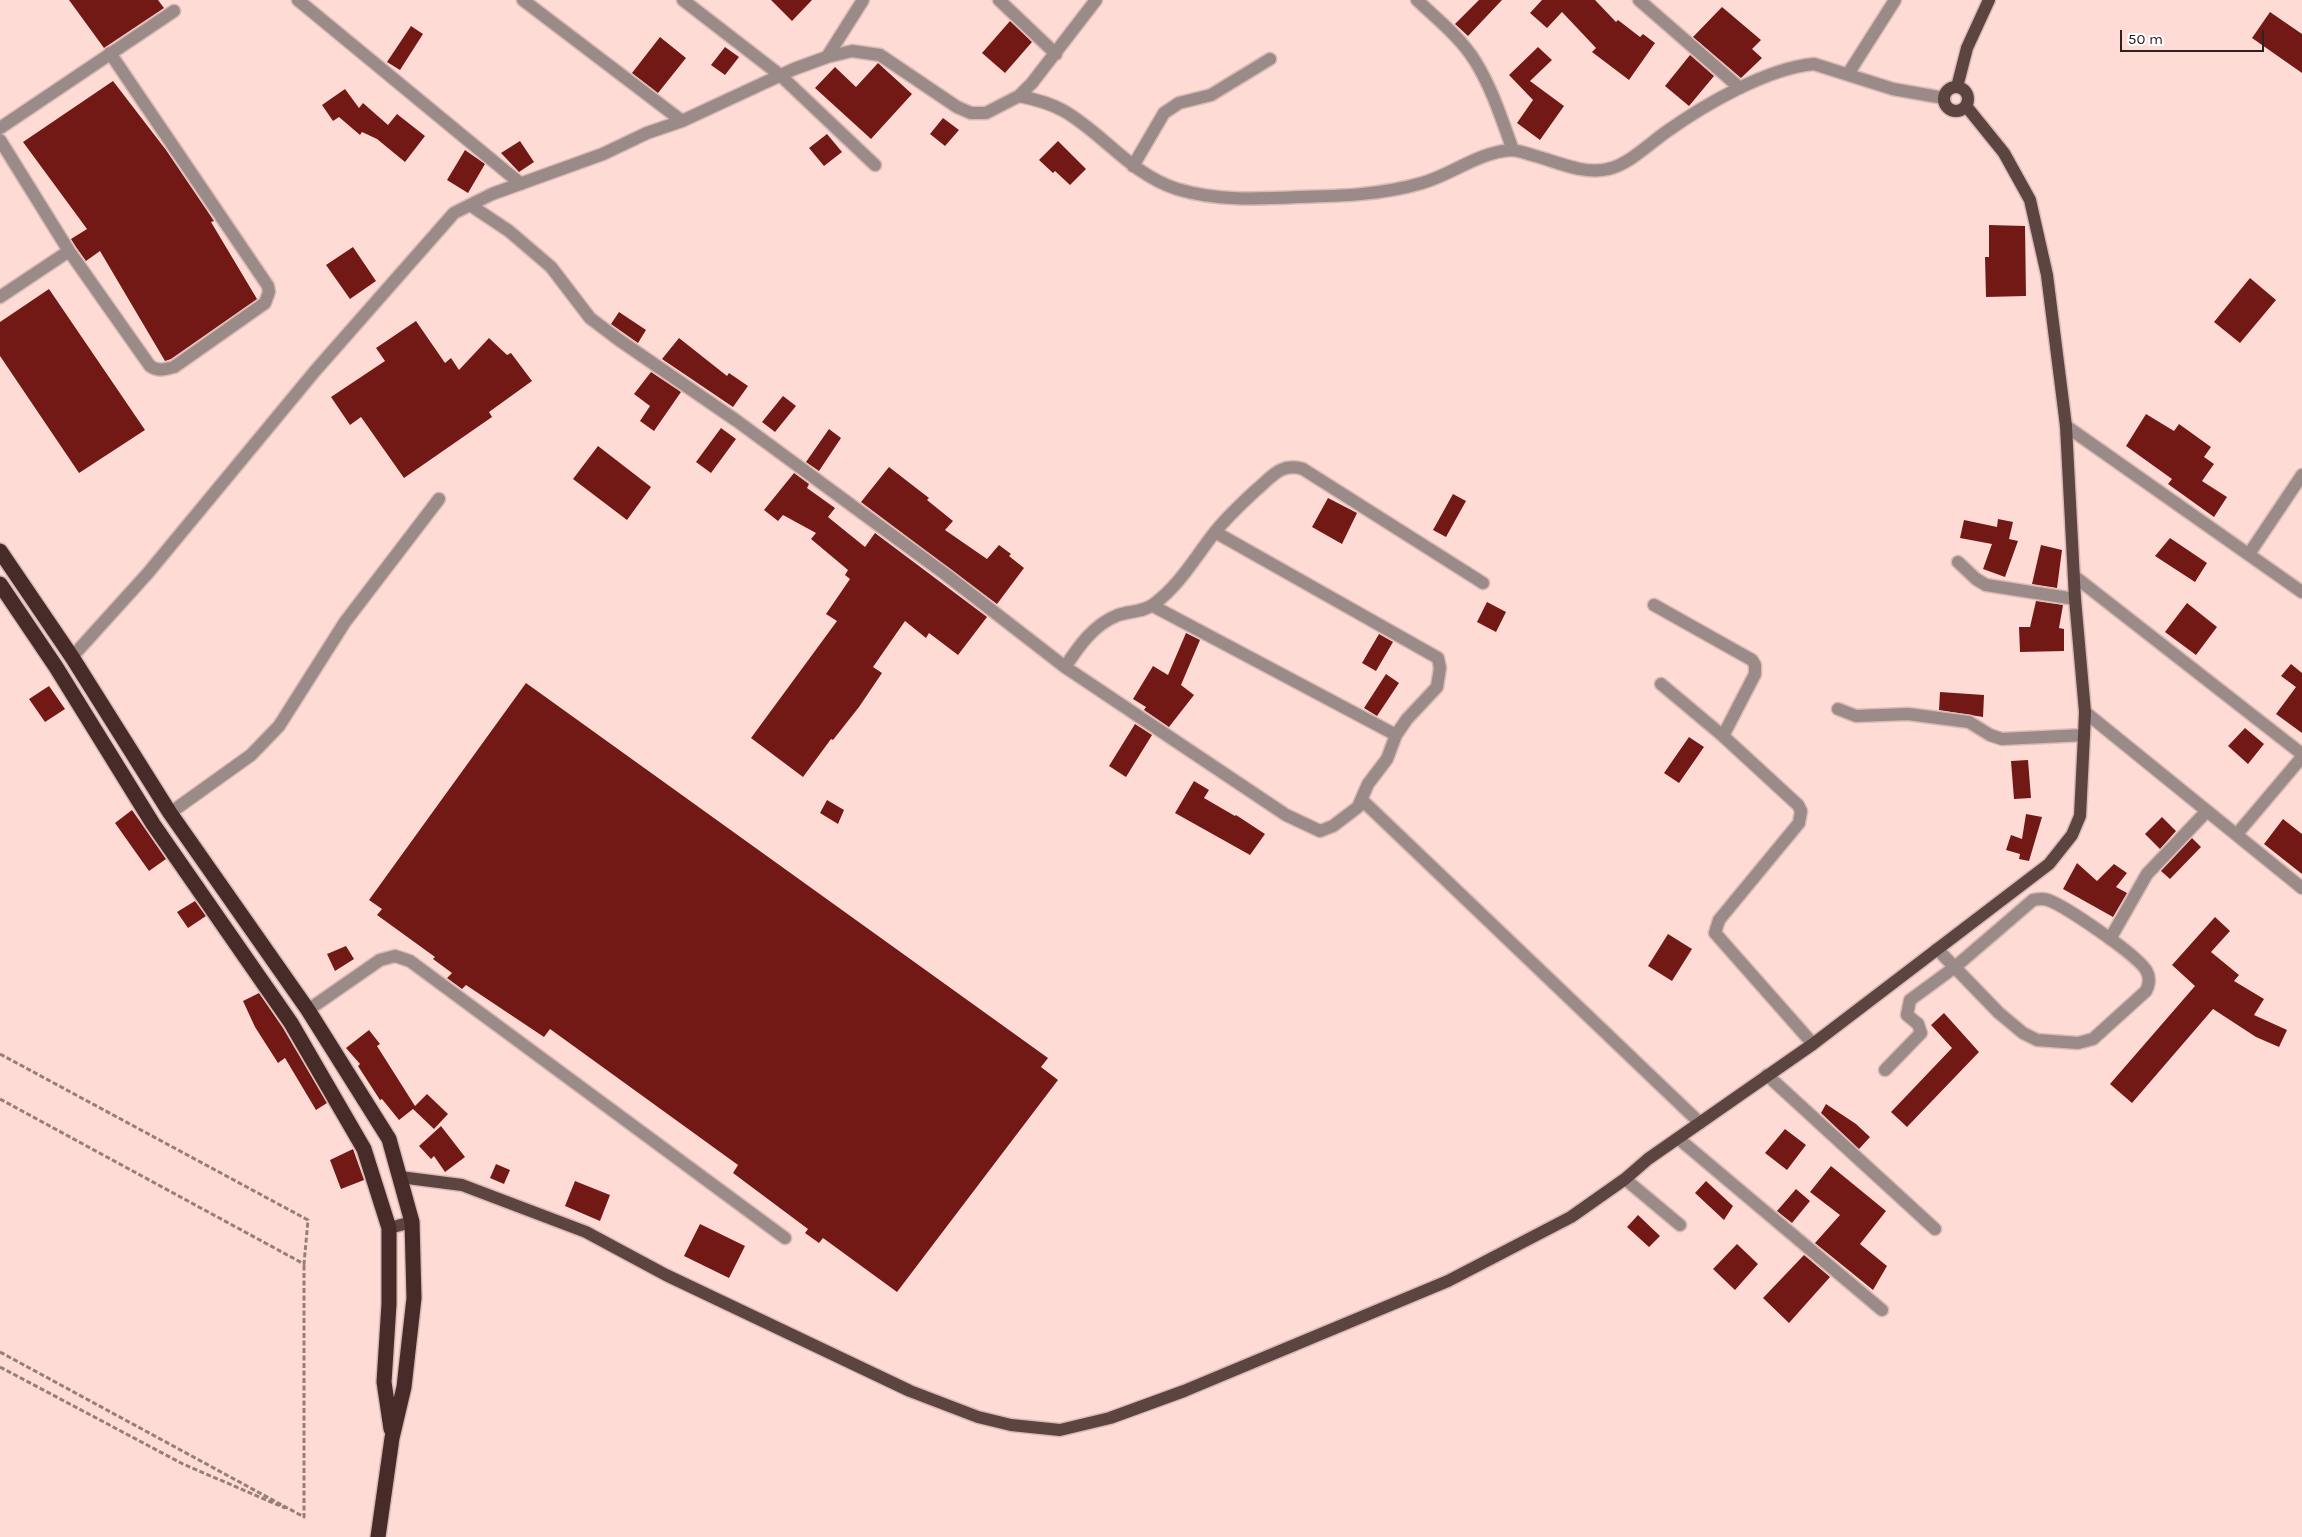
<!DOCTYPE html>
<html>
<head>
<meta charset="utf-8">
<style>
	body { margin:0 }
	#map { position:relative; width:2302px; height:1537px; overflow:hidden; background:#ffdbd6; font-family:Karla,sans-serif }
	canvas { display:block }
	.scale { position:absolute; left:2120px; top:30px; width:144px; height:22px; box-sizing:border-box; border:2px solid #2e211f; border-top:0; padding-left:6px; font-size:15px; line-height:18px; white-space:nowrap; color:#2e211f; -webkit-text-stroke:4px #fff; paint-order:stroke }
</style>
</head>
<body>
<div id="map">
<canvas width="2302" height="1537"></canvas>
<div class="scale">50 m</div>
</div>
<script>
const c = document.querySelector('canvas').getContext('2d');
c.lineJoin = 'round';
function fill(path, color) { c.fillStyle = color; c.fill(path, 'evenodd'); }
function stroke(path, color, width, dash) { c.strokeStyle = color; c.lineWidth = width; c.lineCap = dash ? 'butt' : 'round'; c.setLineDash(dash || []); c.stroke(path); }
fill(new Path2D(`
	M69,0H158L164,8L104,48Z
	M771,0H812L792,21Z
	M1479,0H1502L1468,36L1455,24Z
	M1542,0H1595L1616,22L1618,20L1640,37L1643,34L1655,43L1629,80L1592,52L1596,48L1562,12L1547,28L1530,13Z
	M1722,7L1761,40L1752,49L1762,58L1741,78L1693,37Z
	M2270,12L2302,34V73L2252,38Z
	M1010,21L1032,42L1005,73L982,53Z
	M411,26L423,34L400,70L387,62Z
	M660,37L686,58L658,93L632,73Z
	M725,47L739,57L725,75L711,65Z
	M1538,47L1552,60L1530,81L1564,106L1540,140L1517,123L1533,100L1509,75Z
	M1690,55L1714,76L1689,106L1665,86Z
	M878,63L912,94L871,139L815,88L835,67L856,87Z
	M113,81L166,150L214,221L211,222L257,299L171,359L165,361L100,251L86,261L76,247L71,239L87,229L23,142Z
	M345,89L359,108L363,103L388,125L397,114L425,136L405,162L377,139L362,132L360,135L339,117L333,121L322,105Z
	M943,118L959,130L945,146L930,134Z
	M827,134L842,152L824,166L809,148Z
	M520,141L534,162L519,172L501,153Z
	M1058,141L1086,169L1070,185L1055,171L1053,173L1039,160Z
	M465,150L485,164L468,193L447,180Z
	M1989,225L2025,226L2026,296L1986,297L1985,257H1989Z
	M353,247L376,281L350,299L326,265Z
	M2250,278L2276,300L2240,343L2214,322Z
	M49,289L145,430L79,473L0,356V322Z
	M619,312L646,330L638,343L611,324Z
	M416,321L445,363L451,358L459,370L489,338L507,355L511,353L532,381L489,412L492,417L404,478L361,417L350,425L331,397L385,361L376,348Z
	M679,338L727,376L729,373L748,386L733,407L662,359Z
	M651,372L681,392L654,431L640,421L650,406L634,394Z
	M783,396L796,406L775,432L762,422Z
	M2146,414L2174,431L2179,424L2211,447L2204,457L2214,464L2202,481L2227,497L2214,517L2168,484L2172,479L2126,446Z
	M721,428L736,439L711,473L696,462Z
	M829,429L841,438L819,471L806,462Z
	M598,446L651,487L627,520L573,479Z
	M889,467L929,498L927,500L953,521L945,530L987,559L999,545L1011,554L1009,556L1024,568L997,604L861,502Z
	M794,473L809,484L807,488L835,508L828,517L865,547L875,533L987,617L958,655L929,633L926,638L905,621L873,667L882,673L859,707L833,740L831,739L803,777L751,738L837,621L826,614L850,579L845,575L848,570L811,539L816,533L783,515L778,521L764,510Z
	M1453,494L1466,501L1446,537L1433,530Z
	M1328,498L1357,513L1342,544L1312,527Z
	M1998,519L2013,522L2009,539L2018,541L2005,577L1983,569L1992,544L1960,538L1964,520L1997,527Z
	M2170,538L2207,563L2195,582L2155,556Z
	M2041,545L2062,550L2057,588L2032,584Z
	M2036,601L2063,605L2059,628L2064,629V651L2020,652L2019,627H2030Z
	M1487,602L1506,612L1496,632L1477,622Z
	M2187,603L2217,627L2196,655L2165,632Z
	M1186,633L1200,640L1181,685L1194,695L1169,727L1144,710L1146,707L1133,699L1153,666L1168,675Z
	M1379,634L1393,642L1376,671L1362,663Z
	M2291,664L2302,673V733L2276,714L2296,687L2281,676Z
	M1386,674L1399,683L1377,716L1364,708Z
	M526,683L1048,1058L1041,1067L1058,1080L897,1292L823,1238L819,1243L805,1233L808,1229L733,1173L738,1165L550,1029L544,1037L466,985L462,989L447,978L452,973L433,959L435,957L377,915L382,909L369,900Z
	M49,686L65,709L45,722L29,699Z
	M1940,692L1984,695L1983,717L1939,710Z
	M1135,724L1152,735L1126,777L1109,766Z
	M2245,728L2264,744L2248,764L2228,746Z
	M1689,737L1704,747L1679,783L1664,773Z
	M2028,760L2031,798L2014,799L2011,761Z
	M1194,781L1209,790L1204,798L1235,816L1236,815L1265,834L1250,855L1175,813Z
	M827,800L844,810L838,824L820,813Z
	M132,810L166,859L149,871L115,823Z
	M2026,814L2042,817L2029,861L2019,859L2020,854L2006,850L2011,835L2022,839Z
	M2162,817L2176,831L2160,849L2145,834Z
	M2283,819L2302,834V874L2264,844Z
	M2192,838L2201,847L2170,879L2161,871Z
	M2077,863L2097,881L2114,864L2127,873L2116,887L2127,893L2113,917L2063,889Z
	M195,901L206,916L188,928L177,912Z
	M2215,917L2230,931L2211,952L2239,975L2234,981L2264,999L2254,1015L2287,1030L2279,1047L2256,1037L2213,1009L2132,1103L2110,1084L2195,986L2172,965Z
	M1668,934L1692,949L1672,981L1648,966Z
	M346,946L354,959L335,971L327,954Z
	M259,993L283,1028L327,1103L316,1110L285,1058L278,1063L255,1027L243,1001Z
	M1944,1013L1979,1052L1907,1127L1891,1112L1952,1048L1931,1025Z
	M369,1030L380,1044L377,1046L415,1106L427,1094L448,1114L434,1129L413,1109L399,1120L382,1099L380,1100L358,1066L360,1064L346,1048Z
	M1826,1104L1856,1124L1870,1137L1859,1149L1821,1113Z
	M441,1126L465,1157L445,1172L434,1156L431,1159L419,1146Z
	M1785,1129L1806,1145L1787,1170L1765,1153Z
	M353,1149L364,1180L341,1189L330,1160Z
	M496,1164L510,1170L504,1184L490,1178Z
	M1831,1166L1886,1211L1860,1244L1887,1266L1873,1290L1815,1243L1840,1215L1810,1192Z
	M575,1181L610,1195L600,1221L565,1206Z
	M1706,1181L1733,1206L1724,1220L1695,1193Z
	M1796,1189L1810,1201L1792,1223L1777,1211Z
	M1638,1215L1660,1236L1649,1247L1627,1227Z
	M700,1224L745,1246L729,1278L684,1256Z
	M1737,1244L1758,1264L1735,1290L1713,1269Z
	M1804,1255L1830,1277L1789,1323L1763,1298Z`), '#731915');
const minor = new Path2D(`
	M298,0L521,184
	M523,0L682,121
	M683,0L780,75L875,165
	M999,0L1056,54
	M1417,0C1437,19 1461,38 1475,61C1492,88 1502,120 1513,150
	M1639,0L1740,88
	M827,57L863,0
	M1848,74L1895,0
	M1019,96C1034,99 1050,103 1064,111C1104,134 1129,173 1177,189C1216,201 1258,199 1298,197C1340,196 1381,195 1422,183C1451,175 1479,152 1511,150C1517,150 1525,153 1532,155C1555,161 1583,175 1608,169C1628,165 1649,144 1666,132C1704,105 1767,68 1814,64L1893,89L1944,98
	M0,128L174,11
	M0,140L69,251L150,366C159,372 165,369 174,367L265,303L269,292L268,286L110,53
	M1133,166L1164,113L1179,103L1211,95L1270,59
	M470,205L509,231L551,267L590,318L619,340L737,421L945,574L1065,667L1286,815L1320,831L1333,826L1358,807L1368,784L1387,759L1396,735L1407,719L1437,687L1440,668L1438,658L1215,532
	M0,297L69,251
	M2066,426L2302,592
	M2249,554L2302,475
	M1958,562L1976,579L1986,585L2075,599
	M2074,576L2302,754
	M1654,605L1752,660L1755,665V674L1723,736
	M1153,606L1396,735
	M72,657L148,573L315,371L454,213L492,194L603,154L647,133L682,121L794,69L827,57L852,51L880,55L957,107L971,113H986L1019,96L1032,83L1096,0
	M1065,667C1079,646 1093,625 1118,615C1130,611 1144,612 1154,604C1180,585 1196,556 1215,532C1227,517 1241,504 1255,491C1271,478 1280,462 1303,469L1483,583
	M1661,684L1723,736L1798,805L1801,811L1799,823L1719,920L1715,933L1813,1044
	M1838,709L1856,716L1908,714L1969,722L1990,735L2002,739L2084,735
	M2085,712L2302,888
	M1362,800L1700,1123
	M170,813L251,755L279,726L345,622L439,499
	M2237,834L2302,757
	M2110,939L2147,874L2207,811
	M308,1010L380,960L395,956L410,961L785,1238
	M1885,1070L1921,1033L1918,1024L1907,1015L1910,1000L1955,967L2033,900C2038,899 2042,898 2048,900C2065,906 2141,957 2147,972C2150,978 2149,985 2146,991L2093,1039L2078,1043L2037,1040L2023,1033L1999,1013L1937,949
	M1767,1075L1935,1229
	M1679,1139L1882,1310
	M1625,1179L1680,1225`);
const major = new Path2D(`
	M1957,87L1967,48L1989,0
	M1944 99a12 12 0 1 1 24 0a12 12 0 1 1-24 0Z
	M400,1177L462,1185L586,1232L666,1275L910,1391L978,1417L1011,1425L1060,1430L1110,1418L1184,1391L1448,1281L1571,1217L1625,1179L1648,1159L1813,1044L2049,864L2072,835L2080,816L2084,735L2085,712L2075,599L2066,426L2047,275L2030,200L2004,153L1966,106
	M389,1228L412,1222`);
const highway = new Path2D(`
	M0,551L72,657L170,813L308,1010L389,1139L412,1222L414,1298L404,1387L392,1438L378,1537
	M0,584L56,667L153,824L291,1023L364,1149L389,1228V1304L384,1382L391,1429`);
stroke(minor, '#d9bab5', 15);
stroke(major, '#d9bab5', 15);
stroke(highway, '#d9bab5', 18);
stroke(new Path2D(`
	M0,1054L308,1220L304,1264L0,1099
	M0,1352L304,1517V1264
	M0,1367L183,1464L285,1508`), '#967e7a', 3, [5, 2.5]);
stroke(minor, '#9a8b89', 12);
stroke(major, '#5c4441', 12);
stroke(highway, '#462b28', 15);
</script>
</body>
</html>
